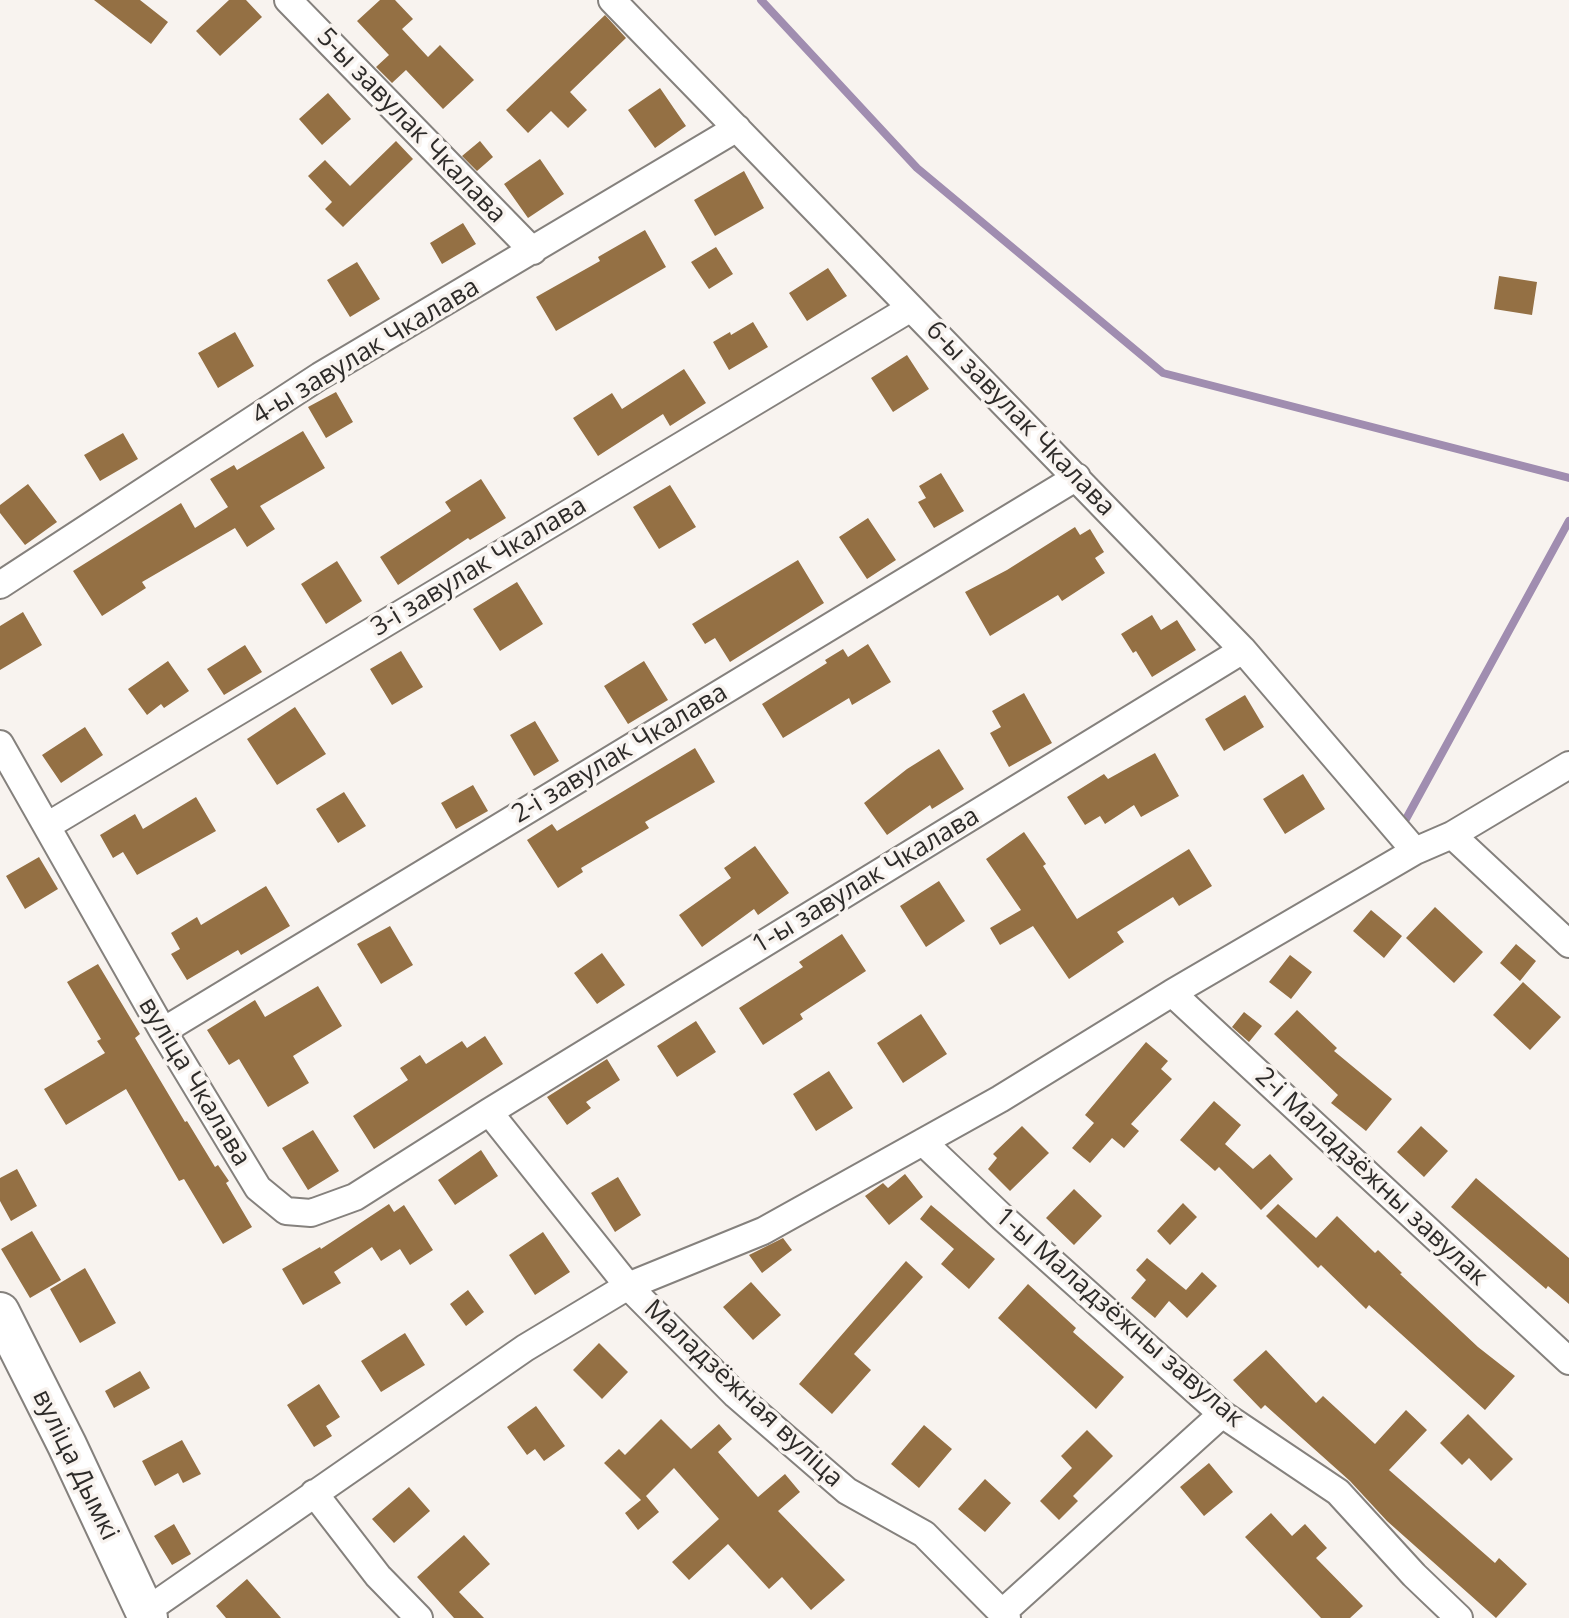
<!DOCTYPE html>
<html>
<head>
<meta charset="utf-8">
<style>
	body { margin:0 }
	canvas { display:block; background:#f8f3ef }
</style>
</head>
<body>
<canvas width="1569" height="1618"></canvas>
<script>
const c = document.querySelector('canvas').getContext('2d');
c.lineJoin = 'round';
function stroke(path, color, width, dash) { c.strokeStyle = color; c.lineWidth = width; c.lineCap = dash ? 'butt' : 'round'; c.setLineDash(dash || []); c.stroke(path); }
function fill(path, color) { c.fillStyle = color; c.fill(path, 'evenodd'); }
function label(font, color, halo, rows, align = 'center') {
  c.font = font + ' "Open Sans",sans-serif'; c.lineWidth = 7; c.setLineDash([]); c.textBaseline = 'middle'; c.strokeStyle = halo; c.fillStyle = color; for (const [text, x, y, turn = 0] of rows) {
    c.save(); c.translate(x, y); c.rotate((+turn || 0) * Math.PI / 180); c.textAlign = isNaN(turn) ? turn : align; if (halo) c.strokeText(text, 0, 0); c.fillText(text, 0, 0); c.restore();
  }
}
stroke(new Path2D(`
	M761,0L917,168L1163,373L1569,478
	M1406,819L1569,521`), '#a08db0', 8);
fill(new Path2D(`
	M94,0H140L168,22L151,44Z
	M229,0H246L262,17L220,56L196,31Z
	M380,0H395L413,19L402,29L428,57L440,45L474,80L443,109L406,70L392,83L376,67L389,55L357,21Z
	M605,15L626,38L570,92L587,110L568,128L551,111L528,133L506,110Z
	M660,88L686,126L655,148L628,110Z
	M328,93L351,119L322,145L299,119Z
	M396,141L413,159L343,227L325,209L332,202L308,176L325,160L350,186Z
	M480,141L493,157L477,171L462,156Z
	M540,159L564,194L528,218L504,184Z
	M744,171L764,208L715,236L694,200Z
	M463,223L476,244L442,264L430,243Z
	M645,230L666,267L556,331L536,297L600,261L598,257Z
	M716,247L733,274L709,289L691,262Z
	M357,262L380,299L350,317L327,280Z
	M828,268L847,296L807,321L789,293Z
	M1499,276L1537,282L1532,315L1494,309Z
	M753,322L768,347L729,370L713,342L730,332L731,335Z
	M235,332L254,366L218,388L198,353Z
	M907,355L929,389L893,412L871,378Z
	M684,369L706,403L670,426L663,414L598,456L573,418L612,393L622,409Z
	M336,392L353,422L326,438L308,407Z
	M303,431L325,468L260,506L275,529L247,547L235,528L142,582L146,588L102,616L73,571L181,503L195,528L228,507L210,479L234,465L237,470Z
	M123,433L138,459L100,481L84,455Z
	M941,473L964,511L934,528L918,502L926,498L919,486Z
	M481,479L506,518L470,540L468,538L398,585L380,557L451,511L445,502Z
	M28,484L57,522L25,545L0,513V505Z
	M670,485L696,527L659,549L633,507Z
	M868,518L896,560L867,579L839,537Z
	M1075,527L1080,535L1090,529L1104,552L1095,558L1105,573L1062,601L1058,595L990,636L965,592L1007,570Z
	M798,560L824,603L730,662L715,638L705,644L692,624Z
	M337,561L362,601L326,624L301,584Z
	M517,582L543,624L500,651L473,609Z
	M23,612L42,645L0,670V626Z
	M1152,615L1161,630L1177,620L1196,650L1152,677L1136,651L1133,653L1121,634Z
	M868,644L891,682L852,705L849,698L783,738L762,704L827,663L825,660L843,649L848,657Z
	M245,645L262,672L224,695L207,669Z
	M401,651L423,687L392,705L370,669Z
	M168,661L189,691L164,708L161,704L147,715L128,689Z
	M644,661L668,700L628,724L604,686Z
	M1024,693L1052,743L1009,767L990,733L1001,727L992,711Z
	M1245,695L1264,727L1224,751L1205,719Z
	M295,707L326,754L277,785L247,739Z
	M535,721L559,761L534,776L510,735Z
	M85,727L103,755L61,783L42,755Z
	M695,748L715,782L645,822L649,828L581,868L583,872L558,888L527,840L552,824L557,831Z
	M939,749L964,789L932,809L930,805L887,835L864,803L907,769Z
	M1155,753L1179,796L1141,817L1134,805L1105,824L1100,816L1085,825L1067,797L1104,774L1108,779Z
	M1303,774L1325,809L1285,834L1263,799Z
	M473,785L488,811L456,829L441,803Z
	M344,792L366,826L338,843L316,809Z
	M196,797L216,831L137,875L123,852L113,858L100,835L135,814L143,829Z
	M1024,832L1046,864L1043,866L1077,919L1189,849L1212,886L1179,906L1173,897L1117,932L1124,942L1069,979L1033,926L1000,945L990,928L1021,910L986,859Z
	M755,846L789,893L758,915L754,909L702,947L679,915L731,878L724,868Z
	M39,857L58,889L25,909L6,876Z
	M939,881L965,921L926,947L900,906Z
	M266,886L290,926L241,955L238,950L187,980L171,954L180,949L171,933L197,917L201,925Z
	M1435,907L1483,952L1454,983L1406,938Z
	M1371,910L1402,936L1384,958L1353,931Z
	M390,926L413,965L381,984L357,944Z
	M842,934L866,971L800,1014L803,1019L763,1045L739,1008L803,967L799,962Z
	M1516,944L1536,961L1520,981L1500,963Z
	M602,953L625,985L597,1004L574,973Z
	M1290,955L1312,972L1291,999L1269,982Z
	M98,964L140,1034L135,1038L185,1122L187,1121L215,1167L218,1165L229,1181L226,1183L252,1227L223,1244L184,1179L179,1181L126,1089L66,1125L44,1089L105,1053L97,1041L101,1039L67,982Z
	M1523,982L1561,1017L1530,1050L1493,1015Z
	M318,986L342,1026L293,1056L309,1083L268,1107L239,1059L229,1065L207,1030L255,1000L265,1017Z
	M1297,1010L1337,1048L1334,1051L1392,1099L1366,1131L1331,1103L1338,1095L1274,1034Z
	M1244,1012L1262,1026L1249,1042L1232,1027Z
	M921,1014L947,1054L903,1083L877,1043Z
	M696,1021L716,1052L677,1077L657,1046Z
	M485,1036L503,1064L374,1149L353,1116L408,1080L400,1068L420,1055L426,1064L462,1041L467,1048Z
	M1146,1042L1168,1061L1161,1069L1172,1079L1131,1124L1139,1131L1124,1148L1112,1138L1090,1163L1072,1148L1094,1123L1085,1115Z
	M607,1059L620,1080L586,1102L591,1108L567,1125L547,1097Z
	M829,1071L853,1108L816,1131L793,1094Z
	M1214,1101L1241,1125L1225,1144L1253,1169L1270,1154L1293,1179L1261,1210L1219,1167L1215,1171L1180,1140Z
	M1022,1126L1049,1153L1010,1191L988,1169L997,1158L993,1154Z
	M1421,1126L1448,1151L1424,1177L1397,1152Z
	M313,1130L339,1171L308,1190L282,1148Z
	M481,1150L498,1176L455,1205L438,1180Z
	M17,1169L37,1206L11,1221L0,1201V1178Z
	M905,1174L923,1197L889,1225L865,1196L883,1183L888,1188Z
	M618,1177L641,1215L615,1232L591,1193Z
	M1476,1178L1569,1258V1304L1548,1286L1546,1289L1451,1207Z
	M1074,1189L1102,1216L1074,1245L1046,1218Z
	M1183,1203L1197,1217L1170,1245L1157,1231Z
	M389,1204L394,1212L404,1205L433,1250L410,1265L400,1249L381,1261L372,1247L334,1272L341,1283L303,1305L282,1269L320,1247L321,1249Z
	M1278,1204L1316,1238L1337,1216L1375,1253L1378,1250L1402,1273L1400,1274L1478,1347L1515,1376L1485,1410L1369,1305L1366,1309L1321,1265L1318,1268L1266,1216Z
	M931,1205L995,1259L969,1289L941,1264L954,1249L920,1219Z
	M32,1231L61,1280L30,1298L1,1249Z
	M543,1232L570,1272L535,1295L509,1255Z
	M783,1238L792,1250L762,1273L749,1255Z
	M1147,1258L1186,1290L1202,1272L1217,1286L1187,1318L1169,1301L1155,1318L1131,1298L1146,1280L1136,1270Z
	M906,1261L923,1277L854,1354L871,1370L832,1414L799,1384Z
	M85,1268L116,1323L80,1343L50,1289Z
	M751,1282L781,1315L753,1340L723,1307Z
	M1028,1284L1076,1328L1073,1332L1124,1377L1096,1409L998,1318Z
	M468,1290L484,1312L466,1326L450,1304Z
	M405,1333L425,1365L381,1392L361,1361Z
	M599,1343L628,1372L602,1399L573,1370Z
	M1266,1350L1316,1403L1323,1396L1375,1444L1406,1410L1427,1430L1389,1470L1495,1563L1499,1558L1527,1584L1496,1618L1387,1521L1350,1481L1265,1405L1261,1409L1233,1380Z
	M140,1371L150,1388L114,1408L105,1391Z
	M319,1384L340,1417L326,1426L332,1436L314,1447L287,1405Z
	M536,1406L565,1446L544,1461L535,1449L527,1455L507,1427Z
	M1468,1414L1513,1459L1491,1481L1469,1458L1462,1465L1440,1443Z
	M661,1419L691,1449L719,1424L732,1439L718,1452L758,1497L785,1474L800,1492L778,1511L845,1580L811,1610L782,1577L769,1589L728,1544L689,1580L672,1562L719,1519L674,1468L644,1498L646,1496L659,1512L638,1530L625,1513L641,1500L604,1463L619,1449L625,1455Z
	M924,1425L952,1449L919,1488L891,1464Z
	M1087,1430L1113,1456L1073,1496L1078,1501L1059,1520L1040,1501L1072,1468L1061,1456Z
	M182,1440L201,1474L183,1483L178,1473L155,1486L142,1461Z
	M1209,1463L1233,1492L1204,1516L1180,1487Z
	M985,1479L1011,1503L985,1532L958,1509Z
	M409,1487L430,1511L394,1543L372,1519Z
	M1271,1513L1292,1536L1305,1524L1327,1548L1316,1558L1363,1606L1350,1618H1321L1245,1537Z
	M174,1524L191,1554L172,1565L154,1536Z
	M464,1535L490,1564L459,1592L484,1618H454L417,1577Z
	M247,1579L281,1618H226L216,1606Z`), '#947044');
const street = new Path2D(`
	M288,0L533,251
	M612,0L1243,650L1415,851
	M0,585L320,376L737,128
	M0,744L163,1031L258,1188L286,1211L311,1213L355,1197L489,1112L1243,650
	M47,826L911,308
	M1452,835L1569,944
	M1172,993L1569,1361
	M163,1031L1077,477
	M489,1112L628,1286L736,1395L847,1491L924,1534L1007,1618
	M923,1142L1003,1218L1222,1414L1338,1492L1414,1575L1459,1618
	M314,1493L378,1576L419,1618
	M146,1611L525,1348L628,1286L763,1231L1000,1099L1172,993L1415,851L1452,835L1569,765
	M1003,1612L1222,1414`);
const secondary = new Path2D(`
	M0,1312L67,1445L148,1618`);
stroke(street, '#85817d', 30);
stroke(secondary, '#85817d', 42);
stroke(street, '#fff', 26);
stroke(secondary, '#fff', 38);
label('26px', '#2d2b29', '#f8f3ef', [
	["5-ы завулак Чкалава",411,126,46],
	["4-ы завулак Чкалава",366,352,-31],
	["6-ы завулак Чкалава",1020,419,46],
	["3-і завулак Чкалава",479,567,-31],
	["2-і завулак Чкалава",620,754,-31],
	["1-ы завулак Чкалава",866,881,-31],
	["вуліца Чкалава",194,1082,59],
	["2-і Маладзёжны завулак",1371,1177,43],
	["1-ы Маладзёжны завулак",1119,1318,41],
	["Маладзёжная вуліца",743,1394,43],
	["вуліца Дымкі",75,1465,64]
]);
</script>
</body>
</html>
